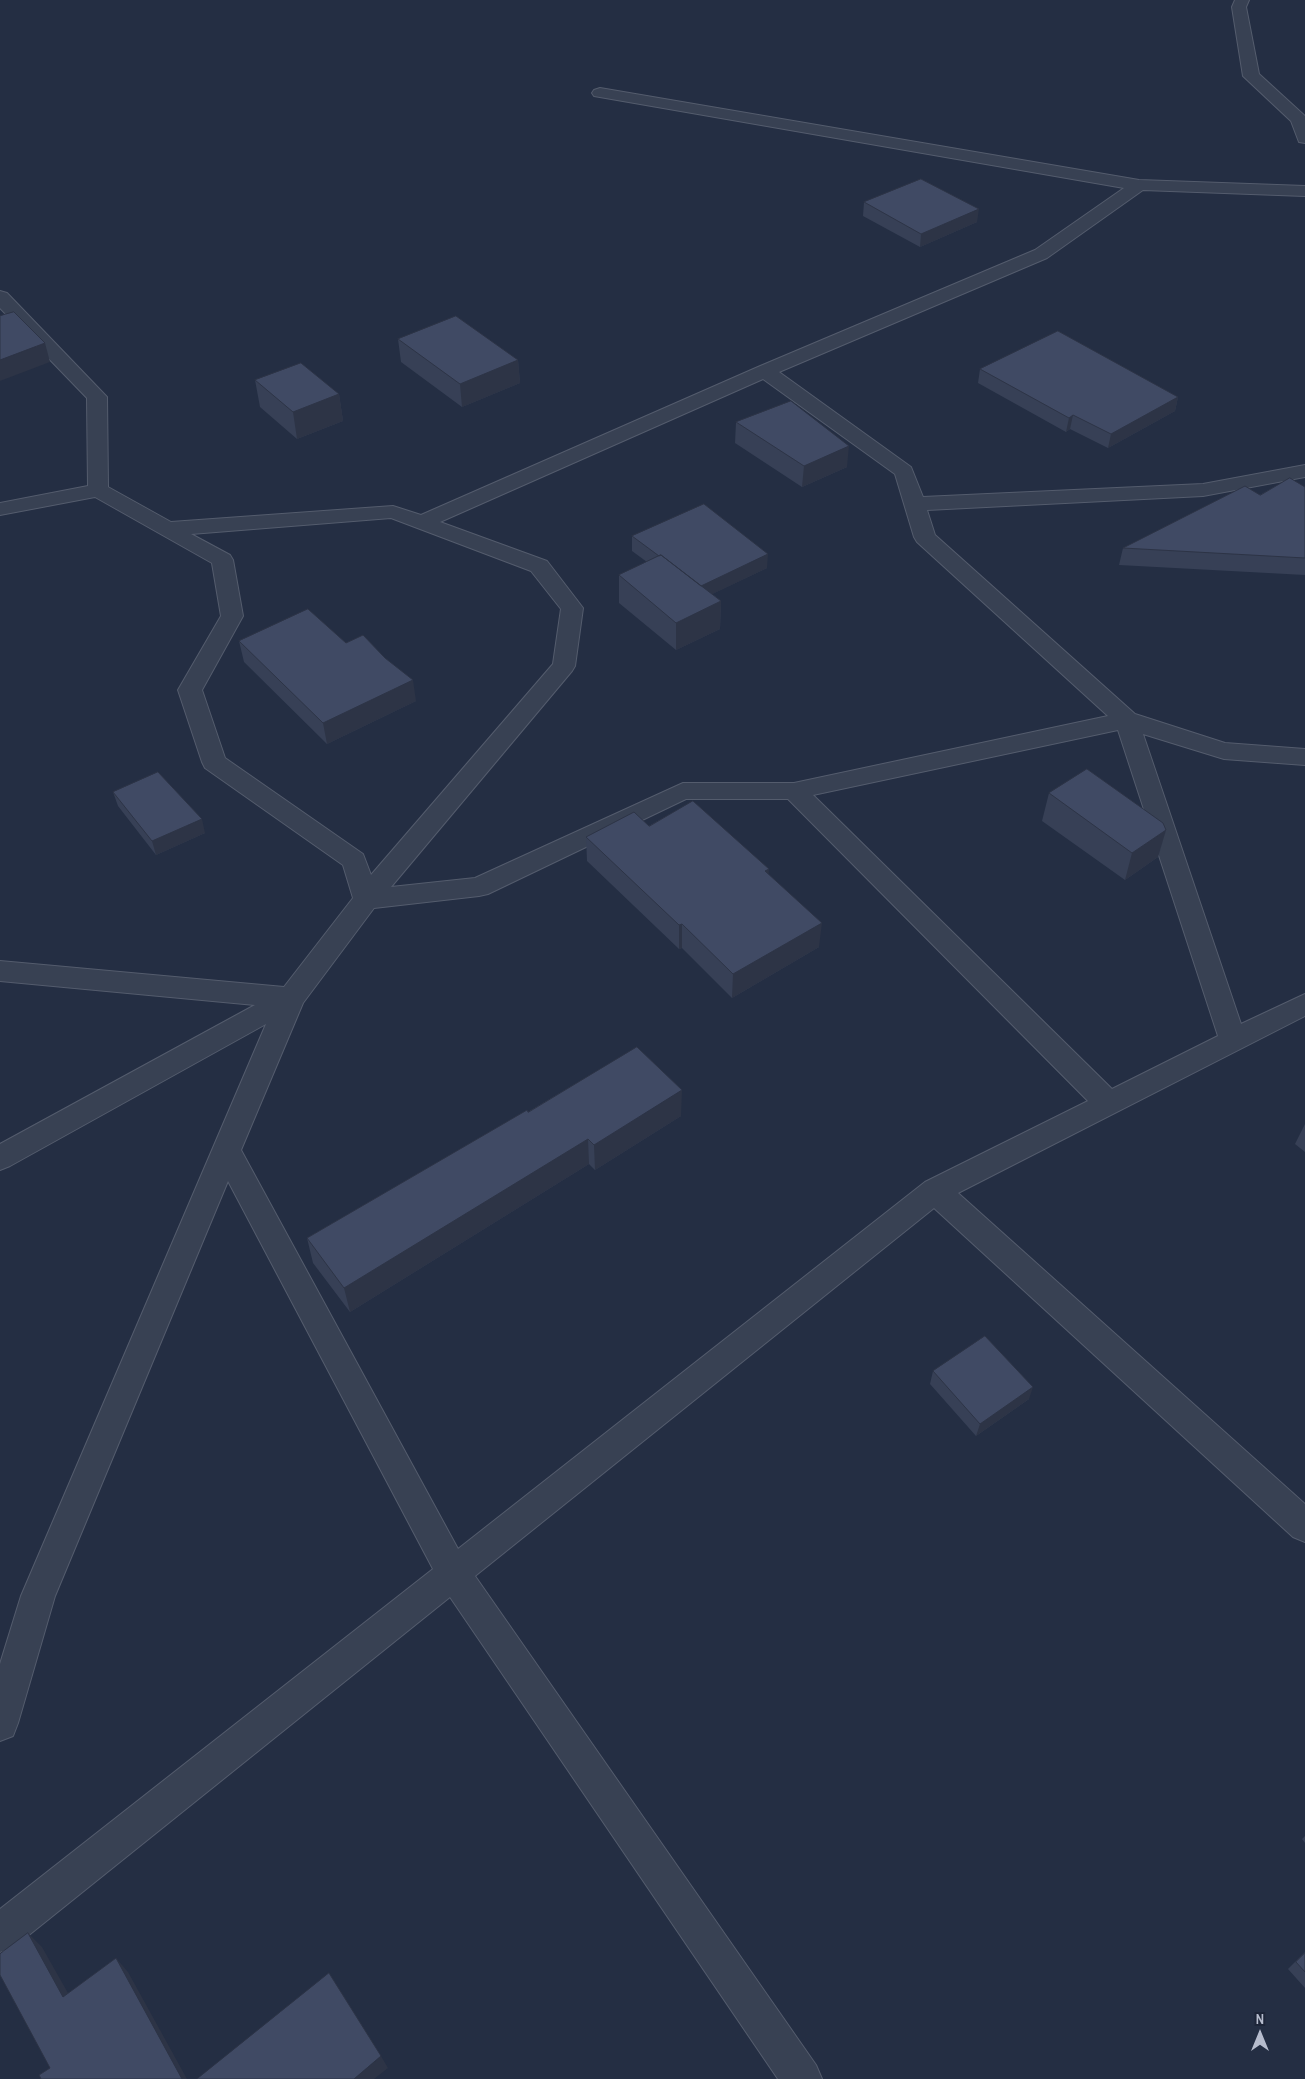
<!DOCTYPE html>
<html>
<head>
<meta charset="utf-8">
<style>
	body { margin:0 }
	#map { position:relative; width:1305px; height:2079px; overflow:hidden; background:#242e43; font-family:"Archivo Narrow",sans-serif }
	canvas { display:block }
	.north { position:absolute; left:1235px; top:2009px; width:50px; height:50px; -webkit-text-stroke:4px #1d2538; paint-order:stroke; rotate:0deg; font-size:14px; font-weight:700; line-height:20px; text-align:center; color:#b6bccd }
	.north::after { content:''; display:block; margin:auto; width:18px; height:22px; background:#b6bccd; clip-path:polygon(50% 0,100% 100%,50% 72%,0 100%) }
</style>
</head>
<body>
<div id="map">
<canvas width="1305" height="2079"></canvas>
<div class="north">N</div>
</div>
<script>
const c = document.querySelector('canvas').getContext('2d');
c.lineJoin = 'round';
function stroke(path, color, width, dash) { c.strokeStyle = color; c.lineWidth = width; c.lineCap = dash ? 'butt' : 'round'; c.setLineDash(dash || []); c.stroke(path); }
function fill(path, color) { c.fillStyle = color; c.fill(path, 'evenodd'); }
const minor = new Path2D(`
	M1235,0H1249L1246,7L1259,74L1305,116V143L1299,142L1291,121L1243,76L1232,7Z
	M600,88L1139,180L1305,186V196L1143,190L1047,258L779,372L911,467L923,497L1203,484L1305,465V477L1203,496L927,510L935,535L1135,714L1225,743L1305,749V765L1224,759L1143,734L1241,1024L1305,994V1016L958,1193L1305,1504V1542L1293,1537L934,1208L475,1576L816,2065L822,2079H778L450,1597L14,1947L0,1952V1909L433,1569L228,1181L55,1596L18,1723L13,1736L0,1741V1664L21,1596L266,1024L10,1166L0,1170V1144L255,1005L0,981V961L284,987L353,898L343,865L205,768L202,762L178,690L221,616L212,563L95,497L0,515V503L88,486L87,398L0,308V291L7,293L107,397L108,487L171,522L393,506L421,515L758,367L1035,250L1124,188L594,96L592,93L594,90ZM763,379L895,474L914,537L917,542L1108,716L794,783H683L475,878L391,887L572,671L575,666L583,608L547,561L440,522ZM391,518L531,571L561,609L553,664L371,875L363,854L225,758L202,690L243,616L233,560L230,555L191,534ZM1118,730L1218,1036L1112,1089L813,795ZM686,799H788L1088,1101L925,1182L458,1549L241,1150L303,1003L374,908L479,896L488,894Z`);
stroke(minor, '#545c6d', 2);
fill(minor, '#384153');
fill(new Path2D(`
	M864,202L977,222L920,247L863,216Z
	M398,339L518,360L520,383L462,407L401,362Z
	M980,369L1178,397L1175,411L1108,448L1070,429L1066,432L978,383Z
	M255,380L339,394L343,421L297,439L260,407Z
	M736,422L847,467L802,487L735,443Z
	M1305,487V575L1119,565L1123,548L1260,495Z
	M632,536L767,568L712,594L721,601L720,629L676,650L619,603V575L647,562L632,551Z
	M239,641L346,643L416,701L327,744L244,662Z
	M113,792L205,833L156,855L118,806Z
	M1049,793L1166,830L1158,857L1125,880L1042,821Z
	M649,826L769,875L819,947L732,998L682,948L679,949L587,861L586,837Z
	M528,1112L681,1116L595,1170L589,1164L350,1312L313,1263L307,1238Z
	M1305,1124V1152L1295,1144Z
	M933,1371L1029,1399L976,1436L930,1384Z
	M1305,1836V1843L1302,1839Z
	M1305,1952V1988L1288,1969Z`), '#374056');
fill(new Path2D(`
	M979,209L977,222L920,247L921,234Z
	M45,343L50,362L0,381V360Z
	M518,360L520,383L462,407L460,384Z
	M339,394L343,421L297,439L293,412Z
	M1178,397L1175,411L1108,448L1111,434Z
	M1073,415L1070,429L1066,432L1069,418Z
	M849,446L847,467L802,487L804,466Z
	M768,554L767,568L700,600L701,586Z
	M721,601L720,629L676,650V623Z
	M413,680L416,701L327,744L323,723Z
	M202,819L205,833L156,855L152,841Z
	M1166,830L1158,857L1125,880L1132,853Z
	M769,869L768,893L765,871Z
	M822,923L819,947L732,998L733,974Z
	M682,924V948L679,949V925Z
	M682,1090L681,1116L595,1170L594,1145Z
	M588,1139L589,1164L350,1312L344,1288Z
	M1033,1387L1029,1399L976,1436L980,1424Z
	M28,1933L42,1947L77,2009L63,1997Z
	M116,1958L128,1972L187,2079H182Z
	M381,2056L388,2068L374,2079H354Z`), '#2d3446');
const building = new Path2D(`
	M921,179L979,209L921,234L864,202Z
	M14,312L45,343L0,360V316Z
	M456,316L518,360L460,384L398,339Z
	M1058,331L1178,397L1111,434L1073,415L1069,418L980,369Z
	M301,363L339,394L293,412L255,380Z
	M791,401L849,446L804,466L736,422Z
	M1290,478L1305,487V558L1123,548L1245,486L1260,495Z
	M704,504L768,554L701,586L661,555L659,556L632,536Z
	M661,555L721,601L676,623L619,575Z
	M308,609L346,643L363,635L385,658L413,680L323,723L239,641Z
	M1087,769L1163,823L1166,830L1132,853L1049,793Z
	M158,772L202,819L152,841L113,792Z
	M693,801L769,869L765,871L822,923L733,974L682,924L679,925L586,837L634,812L649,826Z
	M637,1047L682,1090L594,1145L588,1139L344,1288L307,1238L527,1110L528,1112Z
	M985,1336L1033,1387L980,1424L933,1371Z
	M28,1933L63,1997L116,1958L182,2079H41L39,2075L50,2068L0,1975V1954Z
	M1305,1953V1972L1296,1962Z
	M329,1973L381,2056L354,2079H197Z`);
fill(building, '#404a64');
stroke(building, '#2d3446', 1);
</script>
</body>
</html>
